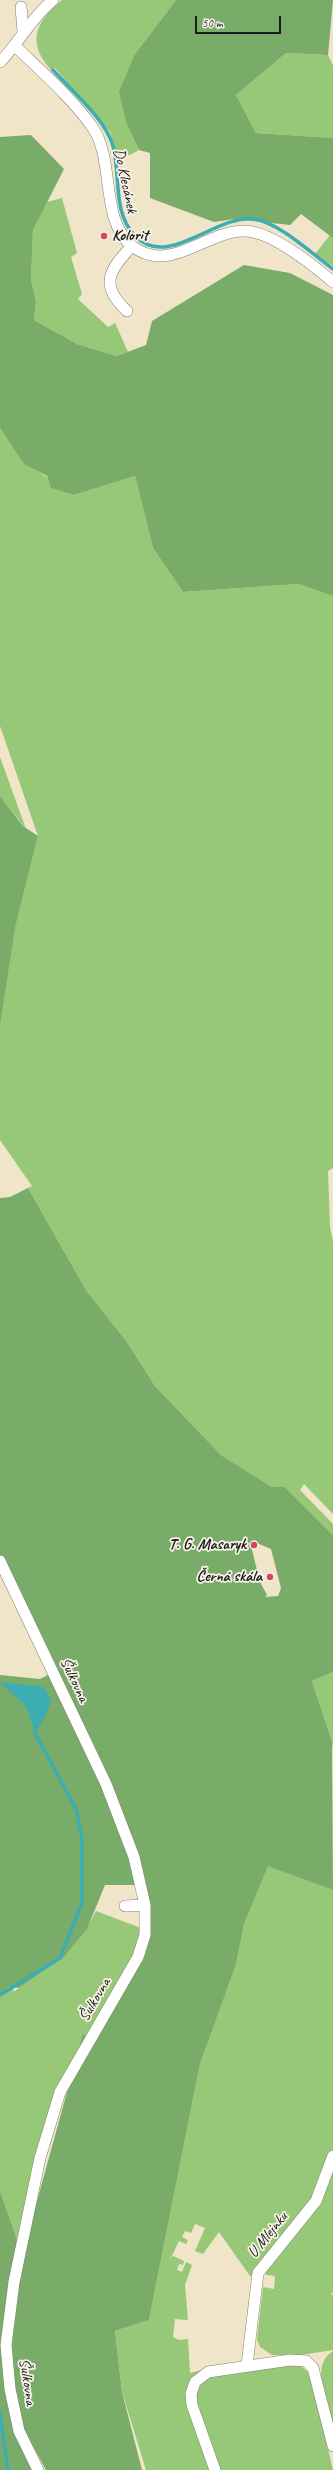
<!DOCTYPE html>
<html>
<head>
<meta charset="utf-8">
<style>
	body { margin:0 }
	#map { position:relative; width:333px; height:2470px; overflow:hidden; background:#f0e4c9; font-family:Caveat,sans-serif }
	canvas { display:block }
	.scale { position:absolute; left:195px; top:16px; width:86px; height:18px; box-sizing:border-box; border:2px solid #1c1c1c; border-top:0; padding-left:5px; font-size:12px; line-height:14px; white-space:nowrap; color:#1c1c1c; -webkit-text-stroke:3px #f7f3e8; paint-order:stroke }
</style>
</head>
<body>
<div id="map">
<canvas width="333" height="2470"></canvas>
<div class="scale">50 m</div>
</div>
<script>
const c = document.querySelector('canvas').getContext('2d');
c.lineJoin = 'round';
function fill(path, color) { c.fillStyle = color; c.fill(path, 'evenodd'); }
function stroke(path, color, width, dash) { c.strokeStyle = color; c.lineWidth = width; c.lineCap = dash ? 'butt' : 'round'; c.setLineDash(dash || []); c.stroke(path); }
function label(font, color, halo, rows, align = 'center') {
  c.font = font + ' Caveat,sans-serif'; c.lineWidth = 3.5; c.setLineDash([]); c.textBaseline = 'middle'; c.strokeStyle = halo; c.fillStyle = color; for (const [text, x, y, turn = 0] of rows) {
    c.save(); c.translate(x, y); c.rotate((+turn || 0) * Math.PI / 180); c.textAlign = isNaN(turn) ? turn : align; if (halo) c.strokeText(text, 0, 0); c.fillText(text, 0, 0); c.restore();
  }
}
fill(new Path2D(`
	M62,0H176L135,54L127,125L139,150L130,155H117L110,132L55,68L52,71C26,43 35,22 62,0Z
	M286,53L328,55L333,65V138L256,133L236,95Z
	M62,198L77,253L71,257L82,294L78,299L108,327L115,323L128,352L117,356L77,344L34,320L36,301L31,280L33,230L47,202Z
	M330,235L333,238V266L315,254Z
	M0,428L24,463L47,477L52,488L74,495L135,476L153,548L183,592L298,584L333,596V1168L328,1171L330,1227L333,1242V1514L304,1484L300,1490L333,1524V1535L285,1487H272L221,1455L155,1386L127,1342L86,1290L28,1188L32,1186L0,1140V1025L14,931L38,836L0,726Z
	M0,757L26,829L0,796Z
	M333,1672V1751L332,1741L312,1681Z
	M268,1865L333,1890V2292L331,2294L333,2295V2350L301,2355H272L260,2347L257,2340L263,2287L274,2289L275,2276L267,2275L258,2268L254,2275L250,2276L219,2232L203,2254L195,2251L205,2228L195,2224L191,2233L185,2231L182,2237L188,2240L186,2244L179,2241L170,2260L173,2256L184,2261L183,2265L179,2264L177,2270L182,2272L186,2262L192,2265L185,2285L188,2320L175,2319L173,2337L179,2340L188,2339L190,2373L206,2369L190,2384L209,2470H146L122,2392L115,2331L149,2320L200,2064L236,1965L244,1924Z
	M96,1911L141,1928L138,1948L46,2120L18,2242L0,2191V1994L9,1987L15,1991C52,1965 75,1953 96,1911Z
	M333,2351V2425C328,2405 309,2365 333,2351Z
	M294,2363L300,2365L310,2374L333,2470H220L197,2405C194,2392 200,2384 210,2376Z`), '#97c877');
fill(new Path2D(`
	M176,0H333L328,55L286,53L236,95L256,133L333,138V238L301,214L290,225L234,219L214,222L150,198V153L139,150L127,125L119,92L135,54Z
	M31,135L64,169L33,230L31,280L36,301L34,320L77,344L117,356L146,345L152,321L244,265L290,273L333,295V596L298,584L183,592L153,548L135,476L74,495L51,488L47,476L24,464L0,428V137Z
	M0,796L23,826L38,836L15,928L0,1026Z
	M28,1188L86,1290L127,1342L155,1386L221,1455L272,1487H285L333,1535V1672L312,1681L332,1741L333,1890L268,1866L244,1924L236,1965L200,2064L149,2320L115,2331L122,2392L142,2470H46L24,2430V2453L32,2470H0V2191L18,2242L10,2299L83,2034L86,2036L118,1985L141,1938L140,1904L136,1885H105L87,1929L64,1957L19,1988L9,1987L0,1994V1675L40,1679L48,1675L0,1573V1198L10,1197ZM259,1544L271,1549L281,1588L278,1596L265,1597L267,1595L260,1582L251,1546Z`), '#79ac68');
fill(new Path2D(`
	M0,1682L44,1687L51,1701L46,1715L35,1733L26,1706Z`), '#3cadb3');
stroke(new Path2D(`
	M53,70C71,90 106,120 113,146C121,176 112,212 135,236C168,270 216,214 254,219C280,223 312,254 333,269
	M0,1995L60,1958L82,1903V1838L76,1809L35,1733V1729
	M0,2414L8,2470`), '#3cadb3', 3.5);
const street = new Path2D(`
	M21,7L23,31
	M16,47C42,72 72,98 93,128C115,161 100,221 132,246C170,275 204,232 243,231C270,230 313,265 333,282
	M0,62C20,42 30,19 53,0
	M127,311C99,285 109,270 132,246
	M0,1561L106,1784L134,1857L145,1905V1935L138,1957L60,2092L40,2158L14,2282L6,2345L10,2389L19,2431L38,2470
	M125,1906L145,1905
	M247,2365L258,2273L316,2201L333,2156
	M215,2470L192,2405L191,2394L195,2382L208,2372L290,2360L306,2361L313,2368L333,2446`);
stroke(street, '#868072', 12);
stroke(street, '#fff', 11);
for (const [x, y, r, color] of [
	[104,236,4,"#d1495b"],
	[254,1545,4,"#d1495b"],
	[270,1577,4,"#d1495b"]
]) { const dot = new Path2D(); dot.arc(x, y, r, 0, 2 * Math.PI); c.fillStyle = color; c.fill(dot); stroke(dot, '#f7f3e8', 1.5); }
label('16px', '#1c1c1c', '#f7f3e8', [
	["Do Klecánek",125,181,78],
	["Šulkovna",74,1680,65],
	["Šulkovna",95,2000,-59],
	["U Mlejnku",268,2235,-51],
	["Šulkovna",27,2382,82]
]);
label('bold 16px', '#1c1c1c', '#f7f3e8', [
	["Kolorit",112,236,"left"],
	["T. G. Masaryk",246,1545],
	["Černá skála",262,1577]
], 'right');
</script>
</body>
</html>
